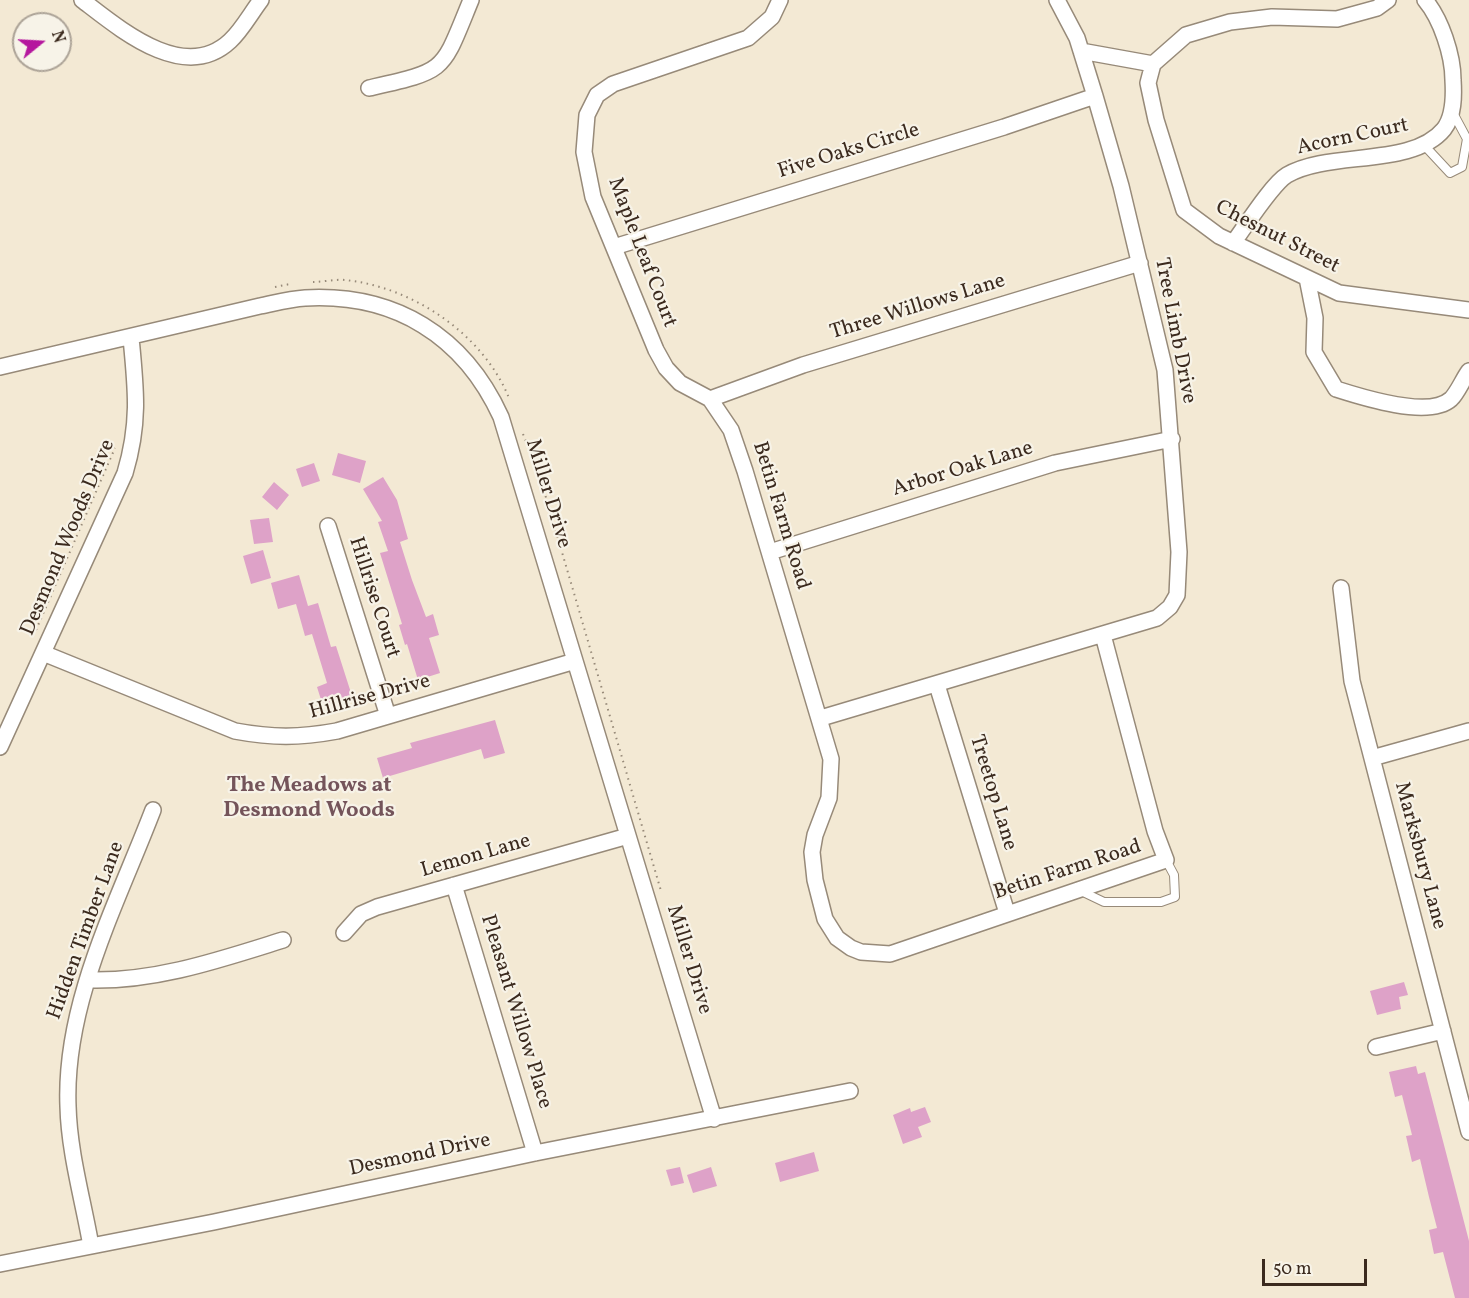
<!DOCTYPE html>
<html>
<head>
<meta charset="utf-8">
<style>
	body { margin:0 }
	#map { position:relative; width:1469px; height:1298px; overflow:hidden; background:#f3e9d4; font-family:Vollkorn,serif }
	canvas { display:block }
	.north { position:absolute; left:12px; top:12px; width:60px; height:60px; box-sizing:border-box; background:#f7f3e8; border:2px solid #aca397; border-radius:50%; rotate:72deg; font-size:16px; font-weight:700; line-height:24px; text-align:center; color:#3b2a1e }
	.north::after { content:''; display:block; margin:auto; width:21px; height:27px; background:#b5179e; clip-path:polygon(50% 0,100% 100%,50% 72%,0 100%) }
	.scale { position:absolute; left:1262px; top:1259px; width:105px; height:27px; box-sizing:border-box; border:3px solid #3b2a1e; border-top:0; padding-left:8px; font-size:18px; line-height:21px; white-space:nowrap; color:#3b2a1e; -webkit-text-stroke:4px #f7f3e8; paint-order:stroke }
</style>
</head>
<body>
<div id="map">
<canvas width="1469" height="1298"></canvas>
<div class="north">N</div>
<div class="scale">50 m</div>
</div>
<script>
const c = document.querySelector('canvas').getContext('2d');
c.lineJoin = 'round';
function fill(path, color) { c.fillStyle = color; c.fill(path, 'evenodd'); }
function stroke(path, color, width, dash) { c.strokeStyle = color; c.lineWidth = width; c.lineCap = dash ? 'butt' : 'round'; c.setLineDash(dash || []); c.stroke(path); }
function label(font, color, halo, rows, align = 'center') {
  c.font = font + ' Vollkorn,serif'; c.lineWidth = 4.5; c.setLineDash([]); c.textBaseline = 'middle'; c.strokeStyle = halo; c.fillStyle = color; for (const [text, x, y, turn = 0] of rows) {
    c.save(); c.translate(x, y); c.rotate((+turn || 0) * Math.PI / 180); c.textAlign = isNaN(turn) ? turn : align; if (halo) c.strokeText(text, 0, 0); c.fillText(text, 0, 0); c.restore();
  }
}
fill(new Path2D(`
	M338,453L366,461L360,483L332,475Z
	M314,463L320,481L302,487L296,469Z
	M383,477L397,500L408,539L400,542L412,580L426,617L433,614L439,635L429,638L440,673L418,680L407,644L405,645L399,625L402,624L380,553L388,551L378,522L382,521L363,489Z
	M274,482L289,495L277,510L262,497Z
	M269,518L273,542L254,544L250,520Z
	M263,550L271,578L251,584L243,556Z
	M299,575L308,606L318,603L331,647L336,646L352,696L323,706L317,687L327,683L312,634L305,636L296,604L278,609L271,583Z
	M495,720L505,753L484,759L481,749L383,778L377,758L412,748L410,743Z
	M1404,982L1408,995L1399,997L1401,1009L1377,1015L1370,991Z
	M1416,1066L1418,1074L1425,1072L1469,1241V1298H1455L1443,1252L1434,1254L1429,1230L1437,1228L1429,1197L1420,1159L1412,1162L1406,1136L1412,1135L1402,1095L1395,1097L1389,1072Z
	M925,1107L931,1122L918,1127L922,1137L903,1144L893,1115L910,1108L911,1112Z
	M814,1152L819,1171L780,1182L775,1163Z
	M680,1167L684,1183L671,1186L666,1170Z
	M711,1167L717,1186L693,1193L687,1175Z`), '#dea2c8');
const service = new Path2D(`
	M1423,144L1450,173L1462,167L1467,139L1452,111
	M1081,891L1104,902H1161L1175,897L1174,875L1166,860`);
const minor = new Path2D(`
	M82,0C120,29 184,84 230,41C242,30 251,13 261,0
	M780,0L772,17L748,38L613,84L597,95L587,115L584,152L593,197L656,350L666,368L680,383L710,399L731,430L745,471L831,759L829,798L815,835L812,852L815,880L825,919L837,938L851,948L861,952L890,954L1166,860L1155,831L1103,635
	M1388,0L1377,8L1337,19L1272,17L1230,22L1186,35L1153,64L1148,83L1156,120L1184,210L1219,236L1339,293L1469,310
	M1081,51L1153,64
	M369,88C448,70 441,73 471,0
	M1233,243C1245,227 1272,184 1287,175C1330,150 1412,168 1444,129C1454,116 1454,96 1453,80C1453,55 1441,19 1425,0
	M614,247L1004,127L1095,96
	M1307,278L1315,318L1314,352L1336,389C1361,397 1429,419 1451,399C1458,392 1463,379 1469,371
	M0,367L260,306C275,303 290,299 305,298C395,293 464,336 501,417L714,1119
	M710,399L803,365L1140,263
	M328,526L388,716
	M770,552L1055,463L1172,439
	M1341,588L1352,681L1469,1132
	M43,653L235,731C273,738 299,738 337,731L575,661
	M937,685L1007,913
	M821,718L1157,618L1170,607L1177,595L1179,552L1165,370L1121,186L1095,96L1077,38L1057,0
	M0,747L125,473C140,423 136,389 131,338
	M1372,758L1469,731
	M454,885L535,1153
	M344,933L361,914L377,907L628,836
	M88,980C155,982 219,960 283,940
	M1376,1047L1443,1031
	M91,1246C83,1200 69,1152 68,1106C64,1003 117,904 153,810
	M0,1264L214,1222L535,1153L850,1091`);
stroke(service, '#978a79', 10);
stroke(minor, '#978a79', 18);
stroke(new Path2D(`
	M313,282C323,282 335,279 345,280C413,287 483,334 509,398
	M275,287L290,284
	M523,434L540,477L661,891
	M36,630L115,448`), '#978a79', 2, [1.5, 4.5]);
stroke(service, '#fff', 8);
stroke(minor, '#fff', 15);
label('21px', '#3b2a1e', '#f7f3e8', [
	["Acorn Court",1353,138,-12],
	["Five Oaks Circle",849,152,-17],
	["Chesnut Street",1277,238,27],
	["Maple Leaf Court",641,253,69],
	["Three Willows Lane",918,308,-17],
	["Tree Limb Drive",1174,331,79],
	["Arbor Oak Lane",963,470,-17],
	["Miller Drive",547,494,73],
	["Betin Farm Road",780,516,73],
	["Desmond Woods Drive",69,538,-67],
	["Hillrise Court",373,598,72],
	["Hillrise Drive",370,698,-15],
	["Treetop Lane",992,793,73],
	["Marksbury Lane",1419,856,75],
	["Lemon Lane",476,857,-16],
	["Betin Farm Road",1068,871,-18],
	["Hidden Timber Lane",87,931,-70],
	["Miller Drive",688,960,73],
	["Pleasant Willow Place",515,1012,73],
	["Desmond Drive",420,1156,-12]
]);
label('bold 22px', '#74545a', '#f7f3e8', [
	["The Meadows at",309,787],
	["Desmond Woods",309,812]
]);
</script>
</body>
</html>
